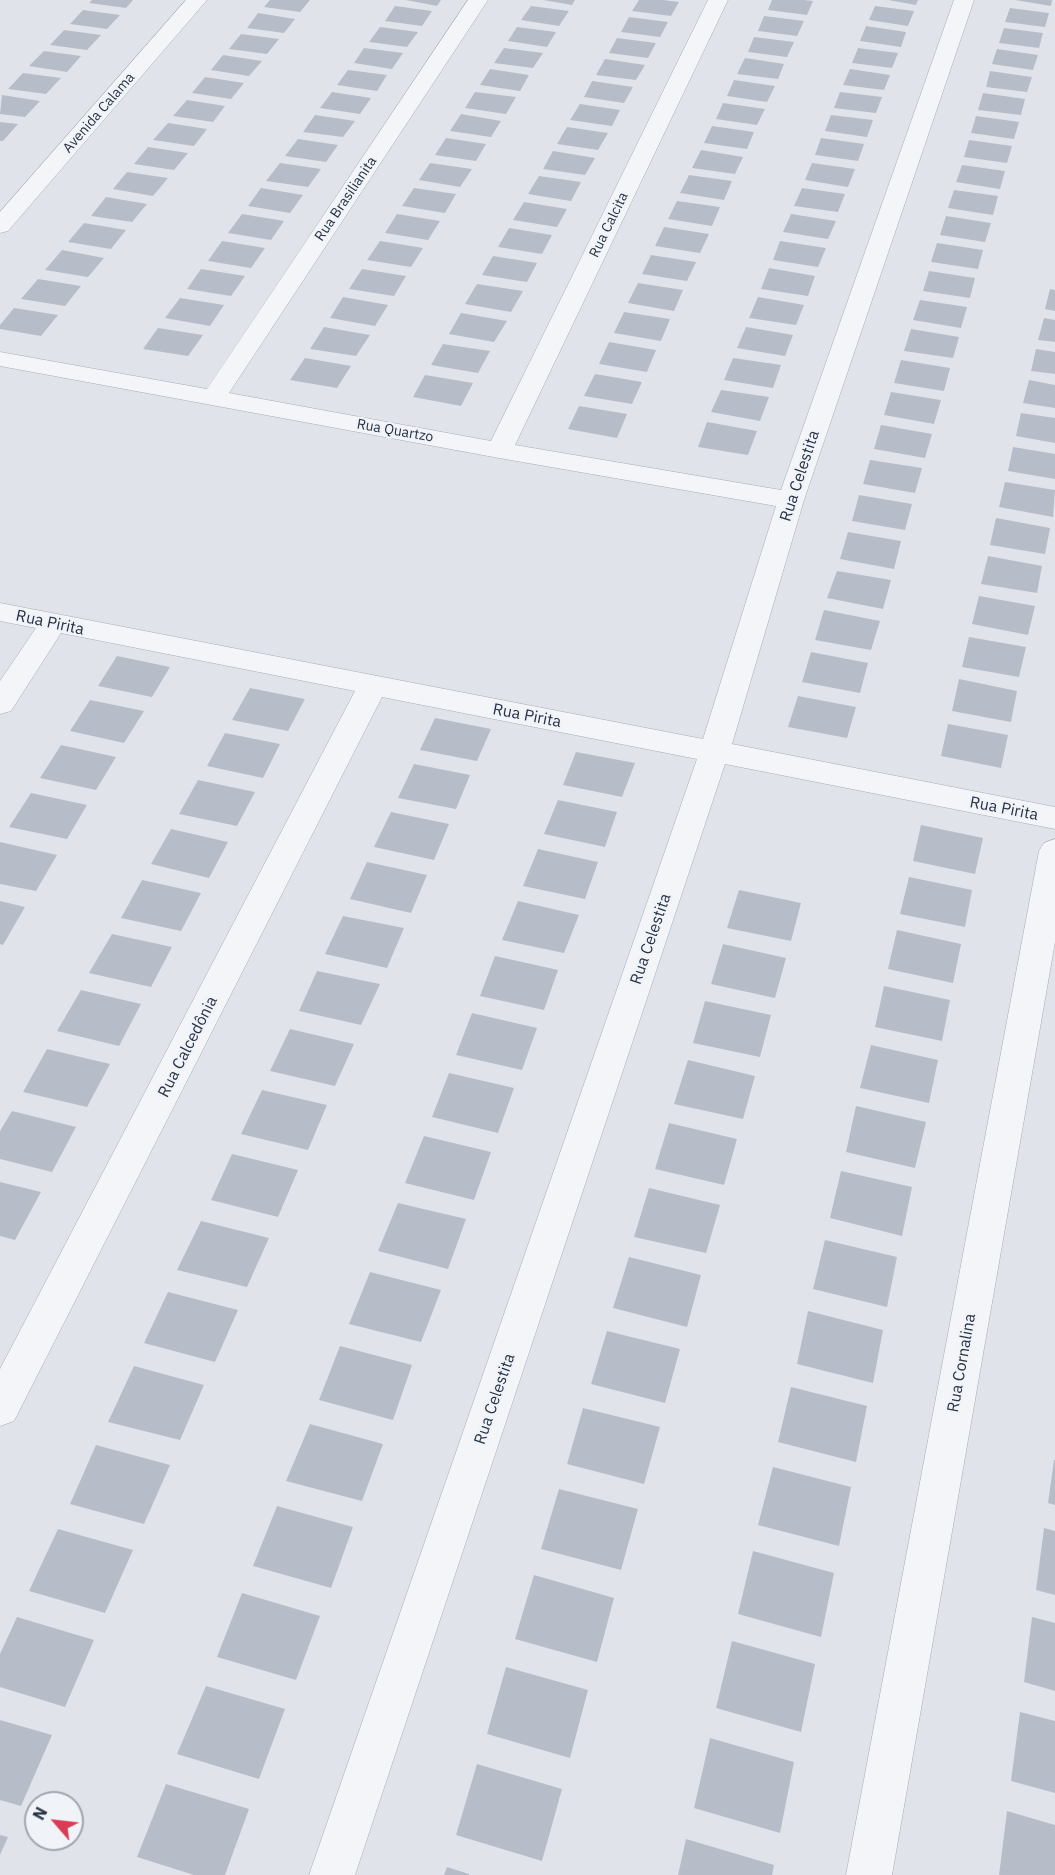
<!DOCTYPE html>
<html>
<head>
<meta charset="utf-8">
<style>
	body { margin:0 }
	#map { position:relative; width:1055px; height:1875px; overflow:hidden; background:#e0e4ea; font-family:"IBM Plex Sans",sans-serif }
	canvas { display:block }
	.north { position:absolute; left:24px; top:1791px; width:60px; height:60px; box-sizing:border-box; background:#f0f3f8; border:2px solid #a0a6b0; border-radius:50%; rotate:298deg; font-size:16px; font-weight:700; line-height:24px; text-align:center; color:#273243 }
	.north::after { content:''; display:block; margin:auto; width:21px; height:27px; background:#d93c55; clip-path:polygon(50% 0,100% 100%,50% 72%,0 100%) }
</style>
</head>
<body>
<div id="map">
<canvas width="1055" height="1875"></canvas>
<div class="north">N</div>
</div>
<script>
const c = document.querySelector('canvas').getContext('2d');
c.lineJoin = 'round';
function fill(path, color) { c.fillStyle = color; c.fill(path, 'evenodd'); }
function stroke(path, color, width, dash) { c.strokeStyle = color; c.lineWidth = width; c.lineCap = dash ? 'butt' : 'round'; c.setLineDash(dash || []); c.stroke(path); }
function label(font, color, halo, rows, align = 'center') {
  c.font = font + ' "IBM Plex Sans",sans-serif'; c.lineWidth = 4.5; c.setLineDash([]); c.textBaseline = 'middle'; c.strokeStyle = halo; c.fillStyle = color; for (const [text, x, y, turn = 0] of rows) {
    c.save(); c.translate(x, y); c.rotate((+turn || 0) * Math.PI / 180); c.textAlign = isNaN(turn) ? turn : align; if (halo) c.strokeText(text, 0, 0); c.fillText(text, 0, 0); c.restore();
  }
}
fill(new Path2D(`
	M92,0H133L126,8L89,3Z
	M270,0H310L300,12L264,7Z
	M406,0H441L437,6Z
	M543,0H575L572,5Z
	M639,0H663L679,2L671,16L632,11Z
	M772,0H804L813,1L807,15L768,10Z
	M888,0H918L916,5Z
	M1015,0H1052L1051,6Z
	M395,6L432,11L422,26L385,21Z
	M531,6L569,11L559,26L521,20Z
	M875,6L914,11L908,26L869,20Z
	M1010,8L1049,13L1045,27L1005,22Z
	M83,10L120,15L107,29L70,24Z
	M258,13L295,19L284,33L247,28Z
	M764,16L804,21L797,36L758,31Z
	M629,17L668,22L660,37L621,32Z
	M866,26L906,32L901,47L860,41Z
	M380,27L418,32L407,47L369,42Z
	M517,27L556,32L547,47L508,41Z
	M1004,28L1043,33L1039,48L999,43Z
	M64,30L101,35L87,50L50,45Z
	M241,34L279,39L267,54L229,49Z
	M754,37L794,42L787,57L748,52Z
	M617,38L656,43L648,58L609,53Z
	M364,48L403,53L392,69L354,63Z
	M504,48L543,53L533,68L494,63Z
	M858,48L898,53L892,68L852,63Z
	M997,49L1038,55L1033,70L992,64Z
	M44,51L81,56L67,72L29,66Z
	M223,55L262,61L249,76L211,70Z
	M745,58L784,64L778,79L737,74Z
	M605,59L645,65L636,80L596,75Z
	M490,69L529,75L520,91L480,85Z
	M850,69L890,75L884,90L843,85Z
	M348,70L387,75L377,91L337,85Z
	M990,71L1032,77L1027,92L986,87Z
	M23,73L61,78L46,94L8,89Z
	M205,77L244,83L231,99L192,93Z
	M734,80L775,86L767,102L727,96Z
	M592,81L633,87L624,103L584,97Z
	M332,92L371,98L360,114L320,108Z
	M475,92L516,97L506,114L465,108Z
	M840,92L882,97L876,113L834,108Z
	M983,93L1025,99L1021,115L978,110Z
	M2,95L40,101L25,117L0,114Z
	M187,100L225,106L213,122L173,116Z
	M723,103L765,109L757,125L716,119Z
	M580,104L620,110L612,126L570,120Z
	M461,114L501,121L491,137L450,131Z
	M315,115L355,121L343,137L303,132Z
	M831,115L873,120L867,137L825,131Z
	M976,116L1019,122L1014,139L971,133Z
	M0,122L18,124L3,141H0Z
	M168,123L207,129L194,146L153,140Z
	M712,126L754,132L747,149L704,143Z
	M567,127L608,133L598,150L557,144Z
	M446,138L486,144L476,161L435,155Z
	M821,138L864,144L858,161L815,155Z
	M298,139L338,145L326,162L285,156Z
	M969,140L1012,146L1007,163L964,157Z
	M148,147L188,153L174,170L134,164Z
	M701,150L743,157L735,174L692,168Z
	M553,151L595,158L585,175L543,169Z
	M280,163L321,169L308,187L266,181Z
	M430,163L472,169L460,187L419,180Z
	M812,163L855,169L848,187L805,180Z
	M962,165L1005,171L1000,189L956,182Z
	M127,172L168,178L153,196L113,189Z
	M689,175L732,181L724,200L680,193Z
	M539,176L581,182L571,201L528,194Z
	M261,188L303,195L290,213L248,206Z
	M414,188L456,194L445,213L402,206Z
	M802,188L845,194L838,212L794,206Z
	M954,190L998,196L993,215L948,208Z
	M106,197L147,204L132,222L91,216Z
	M677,201L720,207L712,226L668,219Z
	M524,202L567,209L557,227L513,220Z
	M242,214L284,221L271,240L228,233Z
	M397,214L440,221L428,240L385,233Z
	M791,214L836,221L828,239L783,232Z
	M946,216L991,223L985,242L940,235Z
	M84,223L126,230L111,249L68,242Z
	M664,227L709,234L700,253L655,246Z
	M509,228L552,235L542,254L498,247Z
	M222,241L265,248L251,268L208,261Z
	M380,241L423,248L411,267L367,260Z
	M780,241L826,248L818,267L773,260Z
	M937,243L983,250L978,269L931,262Z
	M62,250L104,258L88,277L45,270Z
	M651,255L696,262L687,281L642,274Z
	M493,256L537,263L527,282L482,275Z
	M769,268L815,276L808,296L761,289Z
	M201,269L245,276L231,296L187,289Z
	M362,269L406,276L394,296L349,289Z
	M929,271L975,278L970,298L923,291Z
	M38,279L81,286L65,306L21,299Z
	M638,283L683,290L674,311L628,303Z
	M477,284L523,291L511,312L465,304Z
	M1050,289L1055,290V311L1045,309Z
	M343,297L388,305L375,326L330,318Z
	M758,297L804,305L796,325L749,318Z
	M180,298L224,305L210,326L165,318Z
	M920,300L967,307L961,328L913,320Z
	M14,308L58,315L41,336L0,329V325Z
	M624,312L670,319L661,341L614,333Z
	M461,313L507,321L494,342L449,334Z
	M1044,318L1055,320V342L1038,340Z
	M324,327L370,335L356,356L310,349Z
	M746,327L793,335L785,356L737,348Z
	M158,328L203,335L188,356L143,349Z
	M911,329L959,337L953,358L904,351Z
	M609,342L656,350L647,372L599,364Z
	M443,344L490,351L478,373L431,365Z
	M1036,349L1055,352V374L1031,371Z
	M305,358L351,366L337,388L290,380Z
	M733,358L781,365L773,388L724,380Z
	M901,360L950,368L944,391L894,383Z
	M595,374L642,382L632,404L584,396Z
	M425,375L473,383L461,406L413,397Z
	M1029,380L1055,385V408L1023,403Z
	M721,390L769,397L760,421L711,412Z
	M891,392L941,400L934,424L884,415Z
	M579,406L627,414L617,438L568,429Z
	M1021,413L1055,418V443L1016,436Z
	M707,422L757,431L748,455L698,447Z
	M881,425L932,434L925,458L874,449Z
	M1013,447L1055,454V479L1008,471Z
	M870,460L922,468L915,493L863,484Z
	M1005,482L1055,490L1053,517L999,507Z
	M859,495L912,504L905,530L852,521Z
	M996,518L1050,528L1045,554L990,545Z
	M848,532L901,541L894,569L840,559Z
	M988,556L1042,566L1037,593L981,584Z
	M837,571L891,580L883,609L827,598Z
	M979,596L1035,606L1028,635L972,624Z
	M824,610L880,621L871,650L815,640Z
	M969,637L1026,647L1019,677L962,667Z
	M811,652L868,663L860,693L802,682Z
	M117,656L170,667L152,697L98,686Z
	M959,679L1017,691L1011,722L952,711Z
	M250,688L305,699L288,731L232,720Z
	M798,696L856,707L847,738L788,727Z
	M90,700L144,711L124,743L70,731Z
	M435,718L491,729L477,761L420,750Z
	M948,724L1008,735L1001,768L941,756Z
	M225,733L280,744L263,778L207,766Z
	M61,745L116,757L96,790L40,778Z
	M576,752L635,763L622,797L563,785Z
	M414,764L470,775L456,809L398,798Z
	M198,780L255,792L237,826L179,814Z
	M31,793L87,805L67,839L9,827Z
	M558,800L617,812L605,847L544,834Z
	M391,812L449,824L434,860L374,847Z
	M921,825L983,838L975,874L913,861Z
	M171,829L228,842L209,878L151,864Z
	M0,842L57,855L36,891L0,884Z
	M538,849L598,862L585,899L523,886Z
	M367,862L427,875L411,913L350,899Z
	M909,877L972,890L965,927L900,914Z
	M142,880L201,893L181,931L121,918Z
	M739,890L801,903L791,941L727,928Z
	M0,901L25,907L3,945L0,944Z
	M518,901L579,915L564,953L502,940Z
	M343,916L404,928L387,968L325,954Z
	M897,930L961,944L953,983L888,969Z
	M112,934L172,947L151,987L89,973Z
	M723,944L786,958L775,998L711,984Z
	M495,956L558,970L544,1010L480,996Z
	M317,971L380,984L361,1025L299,1011Z
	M884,986L950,1000L942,1041L875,1027Z
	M81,990L141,1004L119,1046L57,1031Z
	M705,1001L771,1015L760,1057L693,1043Z
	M472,1013L537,1028L522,1070L456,1055Z
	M290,1029L354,1044L335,1086L270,1071Z
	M871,1045L938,1060L929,1103L860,1088Z
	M47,1049L110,1064L87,1107L23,1092Z
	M688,1060L755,1076L743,1119L674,1104Z
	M449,1073L514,1088L498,1133L432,1117Z
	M262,1090L327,1105L308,1150L241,1134Z
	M856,1106L926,1122L915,1168L846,1152Z
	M12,1111L76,1127L52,1172L0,1159V1131Z
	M669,1123L737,1139L724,1185L655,1169Z
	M424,1136L491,1152L474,1200L405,1183Z
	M232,1154L298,1170L278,1217L211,1200Z
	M841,1171L912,1187L902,1236L830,1218Z
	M0,1182L41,1192L15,1240L0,1236Z
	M649,1188L720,1205L706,1253L634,1237Z
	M398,1203L466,1219L448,1269L378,1251Z
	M201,1221L269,1238L247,1287L177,1270Z
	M825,1240L897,1257L887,1307L813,1289Z
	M629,1257L701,1275L687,1327L613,1308Z
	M370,1272L441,1290L421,1342L349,1324Z
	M168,1292L238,1310L215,1362L144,1343Z
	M808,1311L883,1330L873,1383L797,1364Z
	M607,1331L680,1349L665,1403L591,1384Z
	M340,1346L412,1365L393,1420L319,1400Z
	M134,1366L204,1385L180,1440L108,1422Z
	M791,1387L867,1406L856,1462L778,1442Z
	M583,1408L660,1427L644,1484L567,1464Z
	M310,1424L383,1444L362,1501L286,1481Z
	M96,1445L170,1465L144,1524L70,1504Z
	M1054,1460H1055V1505L1048,1503Z
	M773,1467L851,1487L839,1546L758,1525Z
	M559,1489L638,1509L621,1570L541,1549Z
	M277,1506L353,1527L331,1588L253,1566Z
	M1044,1528L1055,1531V1595L1036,1590Z
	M58,1529L133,1550L105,1613L29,1591Z
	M753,1551L834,1573L821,1637L738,1614Z
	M534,1575L614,1598L597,1662L515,1639Z
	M242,1593L320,1616L296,1680L217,1657Z
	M17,1617L94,1640L65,1707L0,1687V1654Z
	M1032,1617L1055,1623V1691L1024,1682Z
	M732,1641L815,1664L801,1732L716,1708Z
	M506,1667L588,1690L570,1758L487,1734Z
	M206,1686L285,1709L259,1779L177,1754Z
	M1020,1712L1055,1721V1793L1011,1781Z
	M0,1720L52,1735L21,1806L0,1800Z
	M710,1738L794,1762L780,1833L694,1808Z
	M477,1764L562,1789L542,1861L456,1835Z
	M166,1784L249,1809L225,1875H194L137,1857Z
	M1007,1811L1055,1825V1875H999Z
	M0,1835L8,1837L0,1855Z
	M686,1839L774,1865L772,1875H678Z
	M447,1867L469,1874V1875H444Z`), '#b7bdc8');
const minor = new Path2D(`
	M468,0H488L229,393L491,441L708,0H728L515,445L781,490L954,0H974L804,500L732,744L1055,807V829L725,764L355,1875H309L697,759L382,697L14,1421L0,1426V1369L355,691L61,633L11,711L0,714V681L36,628L0,621V603L703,739L776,506L499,458L0,366V352L207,389Z
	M1055,839V942L892,1875H846L1039,851L1044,843Z`);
const tertiary = new Path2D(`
	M186,0H207L8,231L0,233V212Z`);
stroke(minor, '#a5abb5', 1);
stroke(tertiary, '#a5abb5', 1);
fill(minor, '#f3f5f8');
fill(tertiary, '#f3f5f8');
label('14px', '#273243', '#f0f3f8', [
	["Avenida Calama",99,113,-49],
	["Rua Brasilianita",346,199,-56],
	["Rua Calcita",609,225,-64],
	["Rua Quartzo",395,431,10]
]);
label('16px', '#273243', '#f0f3f8', [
	["Rua Celestita",800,476,-72],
	["Rua Pirita",50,623,12],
	["Rua Pirita",527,716,11],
	["Rua Pirita",1004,809,11],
	["Rua Celestita",651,939,-71],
	["Rua Calcedônia",188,1047,-63],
	["Rua Cornalina",962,1363,-80],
	["Rua Celestita",495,1399,-71]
]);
</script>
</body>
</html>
